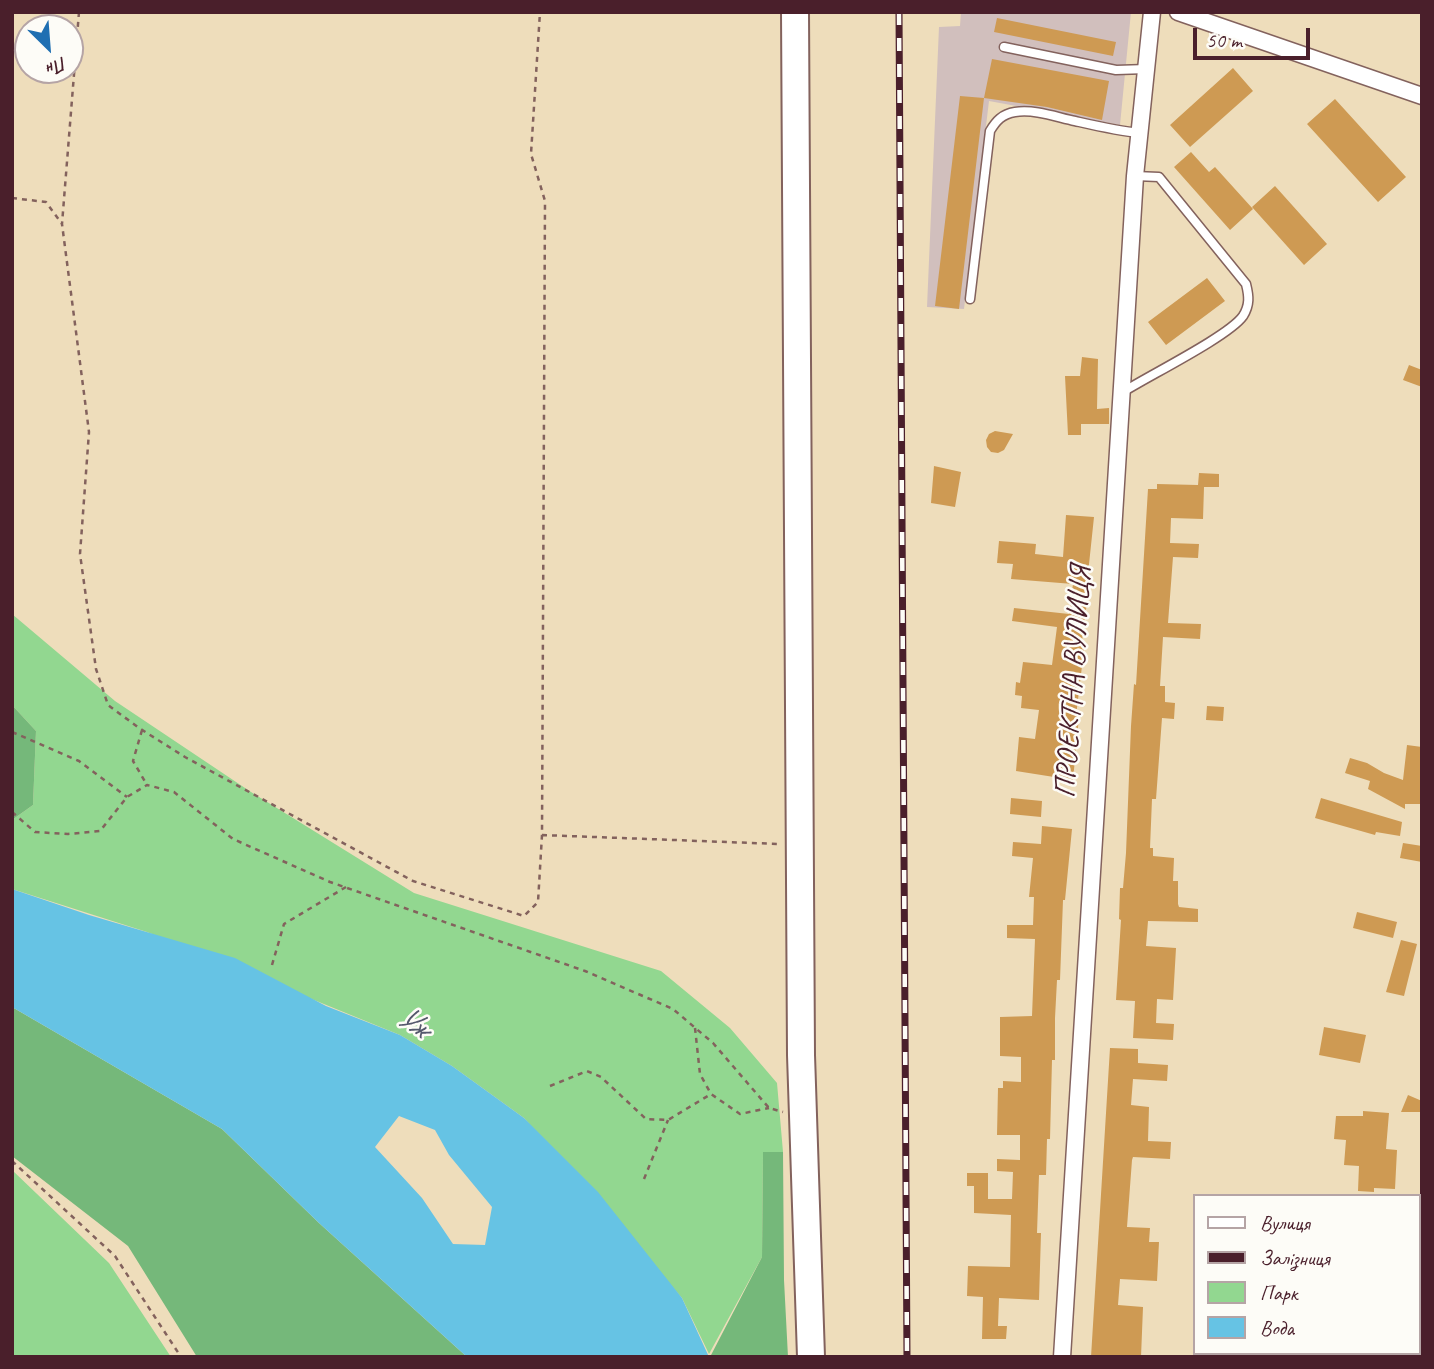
<!DOCTYPE html>
<html>
<head>
<meta charset="utf-8">
<style>
	body { margin:0 }
	#map { position:relative; width:1434px; height:1369px; overflow:hidden; background:#edb; font-family:Caveat,sans-serif }
	canvas { display:block }
	.frame { position:absolute; inset:0; border:14px solid #4a1f2b; pointer-events:none }
	.legend { position:absolute; left:1193px; top:1194px; width:228px; height:161px; box-sizing:border-box; background:#fdfcf7; border:2px solid #b5a4a5; margin:0; padding:9px 12px; list-style:none; font-size:21px; color:#4a1f2b }
	.legend li { display:flex; align-items:center; gap:14px; height:35px }
	.legend b { width:35px; border:2px solid #b5a4a5 }
	.north { position:absolute; left:14px; top:14px; width:70px; height:70px; box-sizing:border-box; background:#fdfcf7; border:2px solid #b5a4a5; border-radius:50%; rotate:155deg; font-size:19px; font-weight:700; line-height:28px; text-align:center; color:#4a1f2b }
	.north::after { content:''; display:block; margin:auto; width:24px; height:32px; background:#1f6fb2; clip-path:polygon(50% 0,100% 100%,50% 72%,0 100%) }
	.scale { position:absolute; left:1193px; top:28px; width:117px; height:32px; box-sizing:border-box; border:4px solid #4a1f2b; border-top:0; padding-left:9px; font-size:21px; line-height:24px; white-space:nowrap; color:#4a1f2b; -webkit-text-stroke:5px #fdfcf7; paint-order:stroke }
</style>
</head>
<body>
<div id="map">
<canvas width="1434" height="1369"></canvas>
<div class="frame"></div>
<ul class="legend">
<li><b style="height:9px;background:#fff"></b>Вулиця</li>
<li><b style="height:9px;background:#4a1f2b"></b>Залізниця</li>
<li><b style="height:19px;background:#92d790"></b>Парк</li>
<li><b style="height:19px;background:#66c3e4"></b>Вода</li>
</ul>
<div class="north">Пн</div>
<div class="scale">50 m</div>
</div>
<script>
const c = document.querySelector('canvas').getContext('2d');
c.lineJoin = 'round';
function fill(path, color) { c.fillStyle = color; c.fill(path, 'evenodd'); }
function stroke(path, color, width, dash) { c.strokeStyle = color; c.lineWidth = width; c.lineCap = dash ? 'butt' : 'round'; c.setLineDash(dash || []); c.stroke(path); }
function label(font, color, halo, rows, align = 'center') {
  c.font = font + ' Caveat,sans-serif'; c.lineWidth = 5; c.setLineDash([]); c.textBaseline = 'middle'; c.strokeStyle = halo; c.fillStyle = color; for (const [text, x, y, turn = 0] of rows) {
    c.save(); c.translate(x, y); c.rotate((+turn || 0) * Math.PI / 180); c.textAlign = isNaN(turn) ? turn : align; if (halo) c.strokeText(text, 0, 0); c.fillText(text, 0, 0); c.restore();
  }
}
fill(new Path2D(`
	M961,12H1131L1120,125L989,101L964,309L927,307L939,27L960,26Z`), '#d1bfbd');
fill(new Path2D(`
	M12,614L115,701L251,792L414,893L661,971L730,1028L777,1083L783,1152L763,1153L762,1257L709,1354L682,1298L524,1118L452,1066L400,1035L147,932L12,889V820L33,805L36,731L12,705Z
	M12,1170L109,1263L171,1357H12Z`), '#92d790');
fill(new Path2D(`
	M12,705L36,731L33,805L12,820Z
	M12,1007L222,1129L319,1223L467,1357H197L128,1246L12,1156Z
	M763,1152H783L784,1280L788,1357H710L762,1257Z`), '#75b87a');
fill(new Path2D(`
	M12,889L89,915L235,958L326,1006L400,1035L452,1066L524,1118L598,1192L682,1298L709,1357H467L319,1223L222,1129L12,1007ZM399,1116L435,1130L449,1155L492,1207L485,1245L453,1244L422,1198L375,1147Z`), '#66c3e4');
fill(new Path2D(`
	M997,18L1116,42L1113,56L994,32Z
	M992,59L1109,81L1102,120L1047,107L984,98Z
	M1233,68L1253,91L1190,147L1170,125Z
	M960,96L984,98L959,309L935,306Z
	M1335,99L1406,177L1378,202L1307,124Z
	M1191,152L1209,172L1215,167L1253,209L1230,230L1174,167Z
	M1275,186L1327,244L1304,265L1252,207Z
	M1207,278L1225,301L1166,345L1148,322Z
	M1082,357L1098,359L1097,409L1109,408V424H1081V435H1068L1065,376H1080Z
	M1409,365L1422,370V387L1403,380Z
	M995,431L1013,434L1004,450L998,453L991,452L987,447L986,440L989,434Z
	M934,466L961,472L955,507L931,503Z
	M1199,473L1219,474V487H1204L1203,519L1171,518L1170,543L1199,544L1198,558L1173,557L1168,623L1201,624L1200,639L1163,637L1160,686H1165V702L1175,703L1174,719L1162,718L1156,799H1152L1150,848H1153V856L1174,858L1173,881H1178V904L1179,907L1198,909V922L1148,921L1146,946L1176,948L1173,1000L1157,999L1156,1023L1174,1024L1173,1040L1133,1038L1135,1001L1116,1000L1121,920L1119,919L1120,888H1123L1126,853L1131,726L1134,684L1136,685L1148,489H1157V484L1198,485Z
	M1066,515L1094,517L1085,602H1087L1082,641H1085L1076,716L1079,717L1073,780L1016,771L1019,737L1035,739L1039,710L1021,708L1022,696L1015,695L1016,682L1020,683L1023,662L1052,665L1057,627L1012,621L1014,608L1069,614L1073,584L1011,579L1013,564L997,563L999,541L1036,544L1035,554L1063,557Z
	M1207,706L1224,707L1223,721L1206,720Z
	M1407,745L1422,747V804H1405V809L1368,789L1370,781L1345,773L1350,758L1367,763L1384,773L1403,780Z
	M1011,798L1042,801L1041,817L1010,814Z
	M1321,798L1402,822L1400,836L1376,832L1375,835L1315,818Z
	M1042,826L1072,829L1065,900H1063L1060,980H1057L1055,1018V1060H1052L1050,1139H1047L1046,1175H1039L1037,1233H1041L1039,1300L999,1298L998,1326H1007L1006,1339H982L983,1297L967,1296L968,1266L1010,1267L1011,1215L974,1213V1186H967V1173H988V1199H1012L1013,1172L997,1171V1159L1020,1160V1135H997L998,1088H1003V1081L1021,1082V1057L1000,1056V1017L1032,1016L1035,939L1007,938V925H1033L1034,897H1029L1033,858L1012,856L1013,842L1041,844Z
	M1403,843L1422,846V862L1400,858Z
	M1357,912L1397,922L1393,938L1353,928Z
	M1401,940L1417,944L1404,996L1386,992Z
	M1324,1027L1366,1035L1360,1063L1319,1055Z
	M1110,1048L1138,1049V1063L1168,1065L1167,1081L1133,1079L1131,1105L1149,1107L1148,1141L1171,1142L1170,1159L1133,1157L1132,1160L1127,1227L1150,1228L1149,1242H1159L1157,1281L1120,1279L1118,1305L1143,1307L1141,1357H1091Z
	M1408,1095L1422,1101V1112H1401Z
	M1363,1111L1389,1113L1386,1149L1397,1150L1395,1189L1374,1188V1192L1358,1191L1359,1166L1344,1165L1346,1140L1334,1139L1336,1116H1363Z`), '#ce9a53');
const service = new Path2D(`
	M1004,47L1116,70L1147,69
	M970,299L990,131C996,121 1002,114 1015,112C1035,109 1056,117 1075,121C1097,126 1118,131 1140,133
	M1123,392C1148,376 1229,336 1243,316C1250,305 1249,296 1246,284L1159,177L1135,176`);
const minor = new Path2D(`
	M1178,12L1422,96
	M1062,1357L1135,176L1152,12`);
const primary = new Path2D(`
	M795,12L801,1055L811,1357`);
stroke(service, '#83625d', 11);
stroke(minor, '#83625d', 19);
stroke(primary, '#83625d', 30);
stroke(new Path2D(`
	M79,12L62,224L89,432L80,554L96,669L108,705L139,728L185,757L413,881L524,916L538,902L542,835L545,201L531,154L540,12
	M12,198L46,202L62,224
	M142,730L133,761L147,785
	M12,732L79,761L127,797
	M12,812L35,832L68,834L100,831L127,797L147,785L174,792L233,839L330,882L585,971L673,1009L713,1043L769,1108L783,1112
	M542,835L779,844
	M272,965L284,924L346,887
	M695,1028L700,1074L711,1094L740,1114L769,1108
	M550,1086L587,1071L601,1077L646,1119L668,1120L711,1094
	M12,1161L115,1256L181,1357
	M644,1179L668,1120`), '#83625d', 2.5, [5, 5]);
stroke(service, '#fff', 8);
stroke(minor, '#fff', 16);
stroke(primary, '#fff', 26);
const rail = new Path2D(`
	M899,12L907,1357`);
stroke(rail, '#4a1f2b', 7);
stroke(rail, '#fdfcf7', 4.5, [13]);
label('30px', '#4a1f2b', '#fdfcf7', [
	["ПРОЕКТНА ВУЛИЦЯ",1074,682,-86]
]);
label('italic 32px', '#54586c', '#fdfcf7', [
	["Уж",413,1023,34]
]);
</script>
</body>
</html>
